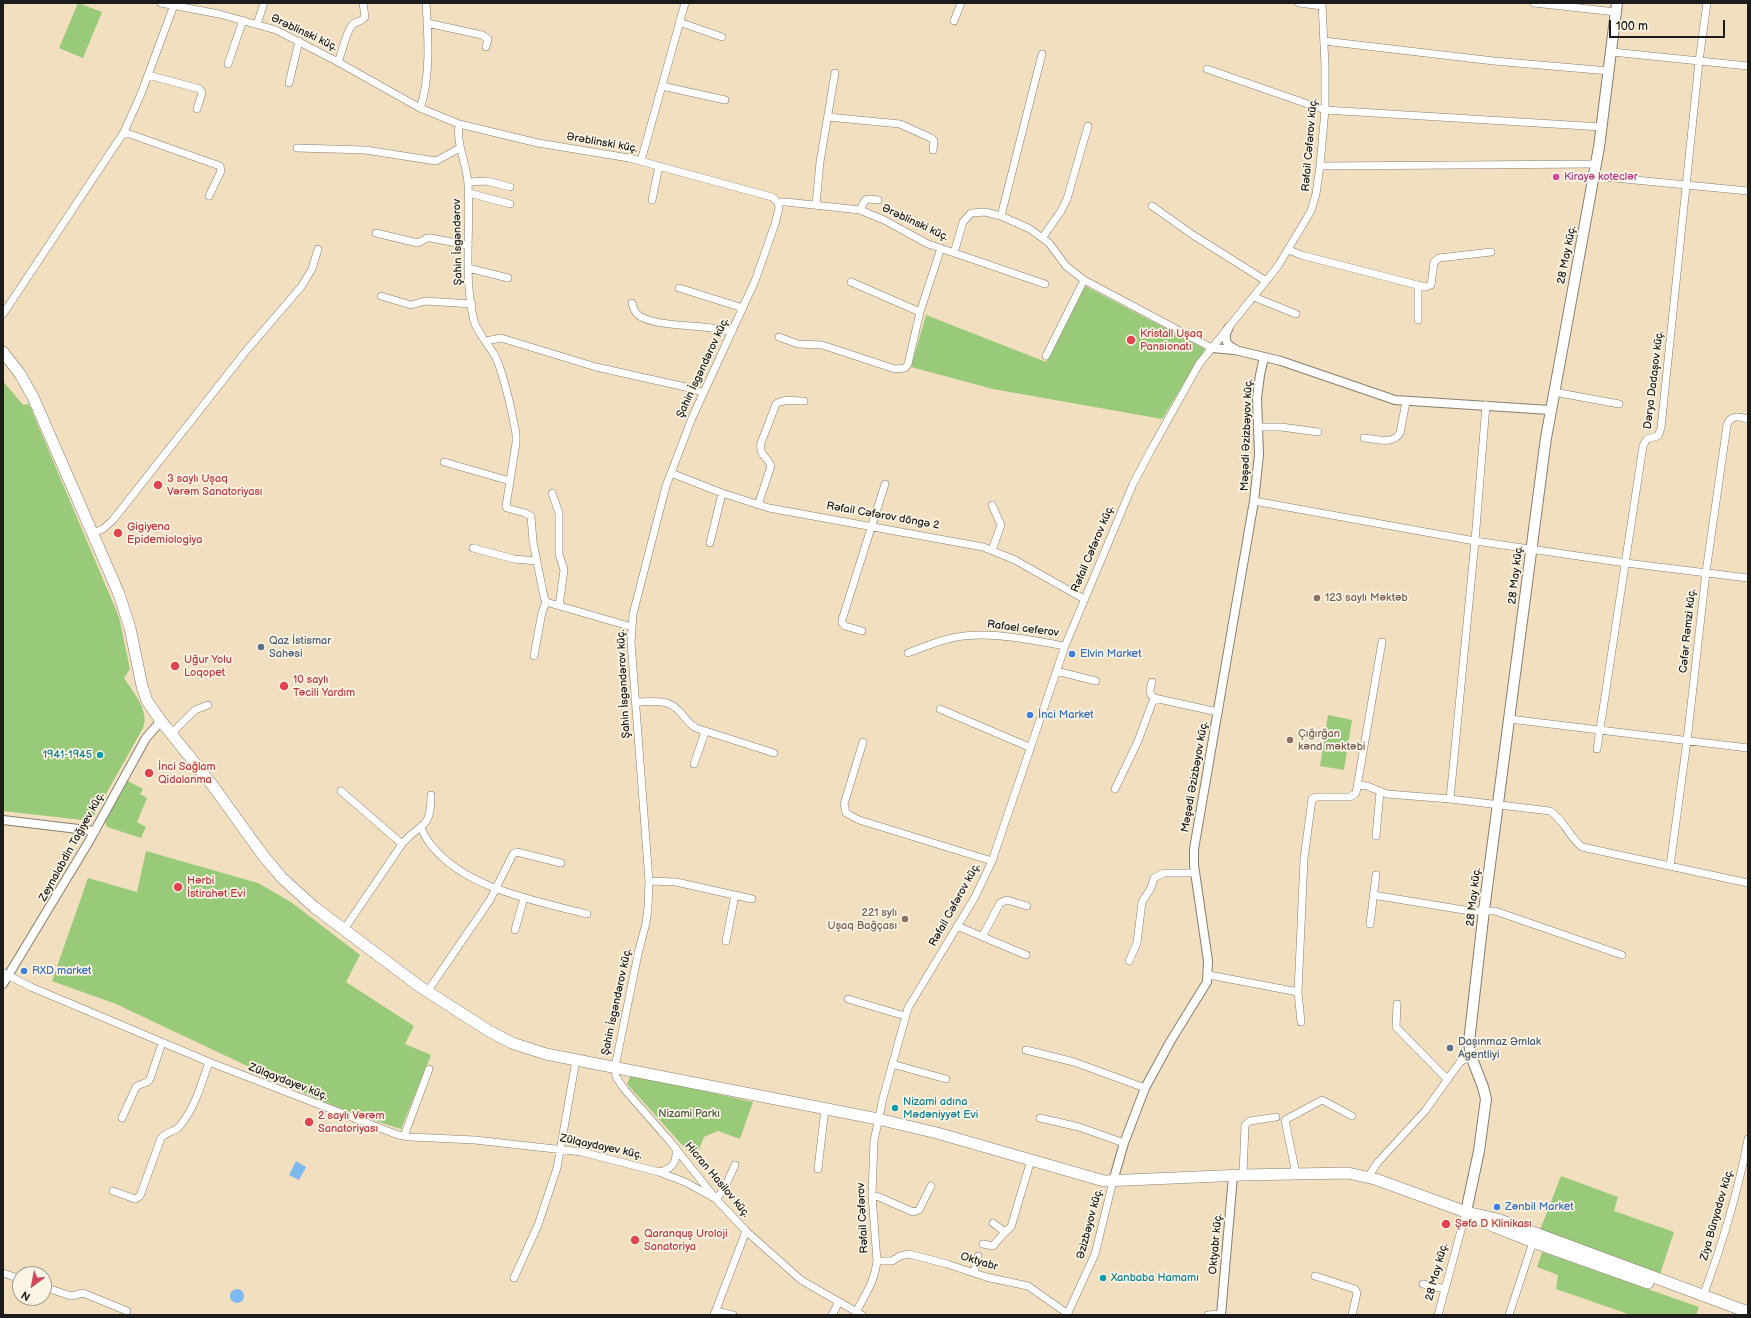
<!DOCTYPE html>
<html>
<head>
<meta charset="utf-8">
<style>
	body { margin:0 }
	#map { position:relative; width:1751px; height:1318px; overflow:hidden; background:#f2dfc0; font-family:"Balsamiq Sans",sans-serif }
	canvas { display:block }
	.frame { position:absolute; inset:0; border:4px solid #1c1c1c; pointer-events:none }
	.north { position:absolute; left:12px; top:1266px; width:40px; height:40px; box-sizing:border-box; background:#fcf5e5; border:1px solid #a29e95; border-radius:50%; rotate:212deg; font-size:11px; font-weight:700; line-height:16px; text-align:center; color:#1c1c1c }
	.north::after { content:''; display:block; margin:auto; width:14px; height:18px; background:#d1495b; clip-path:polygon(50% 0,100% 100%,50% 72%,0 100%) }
	.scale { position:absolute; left:1609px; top:20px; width:116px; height:18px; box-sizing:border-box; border:2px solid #1c1c1c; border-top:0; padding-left:5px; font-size:12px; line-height:14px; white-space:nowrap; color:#1c1c1c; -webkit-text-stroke:3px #fcf5e5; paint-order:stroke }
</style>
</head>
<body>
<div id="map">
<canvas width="1751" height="1318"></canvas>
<div class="frame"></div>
<div class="north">N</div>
<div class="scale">100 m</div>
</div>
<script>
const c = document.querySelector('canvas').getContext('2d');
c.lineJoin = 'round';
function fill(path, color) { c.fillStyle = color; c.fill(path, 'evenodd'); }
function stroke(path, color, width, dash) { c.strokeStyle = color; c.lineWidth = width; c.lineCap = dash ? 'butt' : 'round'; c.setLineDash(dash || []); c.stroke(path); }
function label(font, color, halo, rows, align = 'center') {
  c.font = font + ' "Balsamiq Sans",sans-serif'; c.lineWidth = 3.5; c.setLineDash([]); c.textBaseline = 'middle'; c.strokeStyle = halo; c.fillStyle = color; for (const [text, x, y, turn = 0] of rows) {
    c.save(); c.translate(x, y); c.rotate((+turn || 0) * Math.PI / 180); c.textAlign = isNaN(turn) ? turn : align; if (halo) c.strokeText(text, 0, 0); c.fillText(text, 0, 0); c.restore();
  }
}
fill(new Path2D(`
	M78,3L102,12L83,58L59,48Z
	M1085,286L1205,349L1162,419L993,389L911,367L926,315L1046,362Z
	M3,381L23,405L29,404L119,617L130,669L124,678C133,692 150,711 143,728L91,821L3,811Z
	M1328,715L1352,720L1344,770L1320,766Z
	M128,781L143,789L140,794L147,798L137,822L146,827L141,838L107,827L105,821Z
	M146,851L258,883L291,902L360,955L346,982L414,1026L405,1044L431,1055L401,1129L360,1116L315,1098L116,1004L52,981L88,878L137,892Z
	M631,1075L753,1102L740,1139L718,1131L704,1137L695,1159L627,1084Z
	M1561,1176L1618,1197L1614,1211L1674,1232L1660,1274L1540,1230Z
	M1542,1252L1699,1307L1696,1315H1631L1556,1289L1558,1275L1537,1267Z`), '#99ca7a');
fill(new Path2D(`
	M296,1161L306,1167L299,1180L289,1175Z
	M230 1296a7 7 0 1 1 14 0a7 7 0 1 1-14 0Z`), '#7db8ef');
const minor = new Path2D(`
	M161,3L219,14L276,30L338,62L420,108L459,124L538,143L629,158L772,197L778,202
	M1299,3L1322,6
	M1534,3L1616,12
	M954,21L961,3
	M679,22L722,37
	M427,23L482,35L488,39L486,47
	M257,24L264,3
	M1324,41L1494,61L1609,71
	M1612,52L1748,66
	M338,62C342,53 346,32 352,25C356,21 362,22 365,17L363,3
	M228,64L243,20
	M1207,69L1325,110L1602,127
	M148,75L200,89L202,93L197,109
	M289,83L299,41
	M662,86L725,100
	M420,108C431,78 428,34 426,3
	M828,117L900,124L931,138L934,141L933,150
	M459,124C456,145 467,164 468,184C471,229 463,276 474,321C478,335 491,346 497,360C505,381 512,412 516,434V443L506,506L507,508L525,513L531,516L533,542L544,597L546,602L632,627
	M124,132L220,166L221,171L209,196
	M297,148L365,150L436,161L460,148
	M641,161L685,3
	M1320,166L1596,164
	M1594,176L1748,191
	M468,182L487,181L510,187
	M469,193L510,204
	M652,200L659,166
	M778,202L779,208L775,224L755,281L692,418L666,486L633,614L631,642L649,881L648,908L646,923L638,954L615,1067L616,1077L625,1090L668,1139L716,1199L746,1231L801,1280L862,1315
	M778,202H786L860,210L884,220L928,244L1045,284
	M816,205L820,162L835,73
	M1152,206L1193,235L1266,281
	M860,210L865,200L869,199L878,200
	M1001,216L1042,54
	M376,233L418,243L427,238H431L467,245
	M1043,237L1061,211L1067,199L1088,126
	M1289,250L1301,255L1425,287L1431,285L1434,262L1439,258L1491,252
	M954,253L963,222L971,213L985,212L1001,216L1030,229L1049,243L1066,266L1084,280L1212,348
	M468,268L508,278
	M851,282L920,312
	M679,288L743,308
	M381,296L411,305L425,301L472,304
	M1254,297L1296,314
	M632,303C633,307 634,311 637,314C654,329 707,323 732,332
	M3,314L124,132L141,94L174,5
	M1418,320V285
	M779,337L798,344L822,345L895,369L905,368L908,364L920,312L941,248
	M486,341L501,338L596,367L690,388L704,393
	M1046,356L1084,280
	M1554,392L1619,404
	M1257,427H1281L1318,432
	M1364,438C1376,439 1393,445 1400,433L1406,402
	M444,462L510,481
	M671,473L722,493L769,508L983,547L1015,560L1084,599
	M552,493L559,513V554L564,570L559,606
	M1254,501L1475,541L1626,563L1748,578
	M758,505L771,466C767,456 759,456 761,443L776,404C783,398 795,401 804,401
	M93,533L103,529L113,520L246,351L301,287L312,269L318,249
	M710,543L722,493
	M473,548L514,559L537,561
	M992,550L1001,525L992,505
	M862,631L845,626L842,623V620L885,484
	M908,653C922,648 937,641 952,638C989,630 1028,640 1065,646
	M534,656L542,612L546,602
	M1056,671L1096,681
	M1154,698L1218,712
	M635,702C650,702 667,698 678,710C684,716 688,723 696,728L774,753
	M940,709L1029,747
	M1509,719L1748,748
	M171,734L195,710L208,705
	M863,742L844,804L846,813L859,820L992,861
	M1597,749L1643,446L1647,439L1658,436L1661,428L1699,61L1707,3
	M694,764L705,732
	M1358,785L1367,786L1387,794L1450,799L1550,811C1564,820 1569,837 1582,847L1748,883
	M1115,789L1138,741L1154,698C1148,693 1150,689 1152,682
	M341,791L402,844
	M1450,799L1475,541L1486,405
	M421,828C424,834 427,841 432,846C466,889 537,901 587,914
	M1376,836L1380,792
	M1670,866L1687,741L1706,572L1727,425C1731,414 1739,417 1748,419
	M649,881L676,882L752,899
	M1373,895L1470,911H1495L1622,955
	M1370,924L1376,875
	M957,926L1026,955
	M515,930L524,898
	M343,931L402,844C421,821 431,831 431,795
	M982,937L1000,903L1007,900L1027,906
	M726,941L735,895
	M1129,961L1137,943L1142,902L1151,888L1154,878L1164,873H1195
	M3,973L31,987L209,1062L398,1135L410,1137L475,1140L582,1152L659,1172L685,1182L716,1199L724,1189L735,1165
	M1209,975L1298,992
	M427,992L490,900L513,854L517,852L561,863
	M848,999L905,1016
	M1397,1004L1396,1027L1448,1080
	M1301,1022L1298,992L1304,859L1312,799L1316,797H1350L1356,793L1382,642
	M1026,1050L1074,1062L1145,1088
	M892,1064L946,1079
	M122,1118L136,1087C141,1082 147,1085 150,1079L162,1043
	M1040,1118L1079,1127L1124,1143
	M404,1136L429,1069
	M818,1169L825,1108
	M659,1172C673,1169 677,1162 676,1148
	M1296,1174L1285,1120L1322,1100L1352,1116
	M1243,1175L1245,1125L1250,1121L1276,1117
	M1368,1177L1378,1162L1425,1111L1460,1062L1471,1056
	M113,1191L135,1199L140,1196L161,1138C166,1132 174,1132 179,1127C195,1108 201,1085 209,1062
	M872,1195L879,1197L913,1212L919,1210L931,1186
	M993,1223L1005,1232
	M983,1244L993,1246L1004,1233L1011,1227L1031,1160
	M877,1261H892L900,1256L909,1254L947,1264L986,1277L1028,1286L1068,1314
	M3,1273L20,1279
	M974,1273L978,1256
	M1315,1276L1355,1289L1357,1293L1352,1315
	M514,1278L538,1225L557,1168L576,1060
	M1423,1284L1445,1289
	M44,1287L71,1296L83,1293L127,1311
	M1703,1296C1722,1245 1738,1192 1748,1139
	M716,1311L733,1315
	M856,1312C865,1295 875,1281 877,1261L872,1195L874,1141L883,1098L908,1008L975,897L992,861L1065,646L1133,484L1151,450L1199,364L1278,266L1311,211L1316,194L1320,166L1325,110V66L1322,3
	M714,1315L746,1231
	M832,1315L839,1302
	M1067,1315L1095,1254L1113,1181
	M1208,1315L1221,1314
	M1438,1315L1466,1212
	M1509,1315L1533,1242`);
const tertiary = new Path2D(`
	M1229,327C1224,336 1224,344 1235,349
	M1212,348L1235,350L1281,361L1395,400L1550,410
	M3,820L95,831
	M3,984L88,843L146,738L161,721
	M1113,1181L1124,1143L1145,1088L1170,1042L1207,982L1208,961L1194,865V849L1254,501L1259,455L1257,398L1260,375L1264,357
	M1221,1315L1233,1176`);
const secondary = new Path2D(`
	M1466,1212L1479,1151L1486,1099L1483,1087L1471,1056L1469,1042L1484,910L1546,438L1599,147L1617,3`);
const primary = new Path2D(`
	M3,352L20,374L33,397L119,594L130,628L142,686L147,701L161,721L213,786L262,854L282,878L314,907L419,986L489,1031L512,1043L546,1054L878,1119L937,1133L1104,1181L1243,1175L1348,1173L1375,1179L1466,1212L1497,1219L1748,1312
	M1479,1219L1495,1227L1533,1242L1648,1283`);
stroke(minor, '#877e6e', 8);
stroke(tertiary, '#877e6e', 10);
stroke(secondary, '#877e6e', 12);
stroke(primary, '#877e6e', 12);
stroke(minor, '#fff', 7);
stroke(tertiary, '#fff', 8);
stroke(secondary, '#fff', 10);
stroke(primary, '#fff', 11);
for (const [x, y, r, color] of [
	[1556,177,4,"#d1479c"],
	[1131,340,5,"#e0444e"],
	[158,485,5,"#e0444e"],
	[118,533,5,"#e0444e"],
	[1317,598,4,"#8d6e63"],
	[261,647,4,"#5c6f8a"],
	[1072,654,4,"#3f7fe0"],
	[175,666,5,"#e0444e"],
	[284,686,5,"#e0444e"],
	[1030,715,4,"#3f7fe0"],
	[1290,740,4,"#8d6e63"],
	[100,755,4,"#0f9aa8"],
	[149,773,5,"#e0444e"],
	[178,887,5,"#e0444e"],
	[905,919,4,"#8d6e63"],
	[24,971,4,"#3f7fe0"],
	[1450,1048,4,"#5c6f8a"],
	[895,1108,4,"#0f9aa8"],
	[309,1122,5,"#e0444e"],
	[1497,1207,4,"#3f7fe0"],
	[1446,1224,5,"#e0444e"],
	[635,1240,5,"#e0444e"],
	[1103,1278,4,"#0f9aa8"]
]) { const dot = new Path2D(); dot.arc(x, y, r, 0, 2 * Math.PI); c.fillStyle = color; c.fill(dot); stroke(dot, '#fcf5e5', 1.5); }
label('11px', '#1c1c1c', '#fcf5e5', [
	["Ərəblinski küç.",304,33,25],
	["Ərəblinski küç.",602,143,10],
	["Rəfail Cəfərov küç.",1310,145,-85],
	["Ərəblinski küç.",915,223,25],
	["Şahin İsgəndərov",458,242,-91],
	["28 May küç.",1567,255,-79],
	["Şahin İsgəndərov küç.",703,368,-65],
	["Dərya Dadaşov küç.",1654,380,-83],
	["Məşədi Əzizbəyov küç.",1247,435,-88],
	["Rəfail Cəfərov döngə 2",883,516,10],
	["Rəfail Cəfərov küç.",1093,549,-67],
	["28 May küç.",1516,575,-83],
	["Rafael ceferov",1023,629,7],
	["Cəfər Rəmzi küç.",1688,631,-84],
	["Şahin İsgəndərov küç.",624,684,-93],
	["Məşədi Əzizbəyov küç.",1195,777,-80],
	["Zeynalabdin Tağıyev küç.",72,847,-61],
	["28 May küç.",1474,897,-83],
	["Rəfail Cəfərov küç.",955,905,-61],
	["Şahin İsgəndərov küç.",617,1002,-78],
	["Zülqaydayev küç.",288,1082,21],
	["Zülqaydayev küç.",601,1147,12],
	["Hicran Hasilov küç.",717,1180,50],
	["Ziya Bünyadov küç.",1717,1215,-74],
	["Rəfail Cəfərov",863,1218,-93],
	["Əzizbəyov küç.",1090,1224,-75],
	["Oktyabr küç.",1216,1244,-85],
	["Oktyabr",979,1262,17],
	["28 May küç.",1437,1272,-75]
]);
label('11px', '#b23c85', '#fcf5e5', [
	["Kirayə koteclər",1564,177]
], 'left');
label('11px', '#be3a42', '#fcf5e5', [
	["Kristall Uşaq",1140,334],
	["Pansionatı",1140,347],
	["3 saylı Uşaq",167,479],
	["Vərəm Sanatoriyası",167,492],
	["Gigiyena",127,527],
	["Epidemiologiya",127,540],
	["Uğur Yolu",184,660],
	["Loqopet",184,673],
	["10 saylı",293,680],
	["Təcili Yardım",293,693],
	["İnci Sağlam",158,767],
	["Qidalanma",158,780],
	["Hərbi",187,881],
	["İstirahət Evi",187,894],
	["2 saylı Vərəm",318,1116],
	["Sanatoriyası",318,1129],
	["Şəfa D Klinikası",1455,1224],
	["Qaranquş Uroloji",644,1234],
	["Sanatoriya",644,1247]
], 'left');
label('11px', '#785e54', '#fcf5e5', [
	["123 saylı Məktəb",1325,598],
	["Çığırğan",1298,734],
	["kənd məktəbi",1298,747],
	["221 sylı",897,913,"right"],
	["Uşaq Bağçası",897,926,"right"]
], 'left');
label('11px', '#4e5e75', '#fcf5e5', [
	["Qaz İstismar",269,641],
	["Sahəsi",269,654],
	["Daşınmaz Əmlak",1458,1042],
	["Agentliyi",1458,1055]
], 'left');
label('11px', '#366cbe', '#fcf5e5', [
	["Elvin Market",1080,654],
	["İnci Market",1038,715],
	["RXD market",32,971],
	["Zənbil Market",1505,1207]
], 'left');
label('11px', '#0d838f', '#fcf5e5', [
	["1941-1945",92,755,"right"],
	["Nizami adına",903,1102],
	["Mədəniyyət Evi",903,1115],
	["Xanbaba Hamamı",1111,1278]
], 'left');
label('11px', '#48593d', '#fcf5e5', [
	["Nizami Parkı",689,1114]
]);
</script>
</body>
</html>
